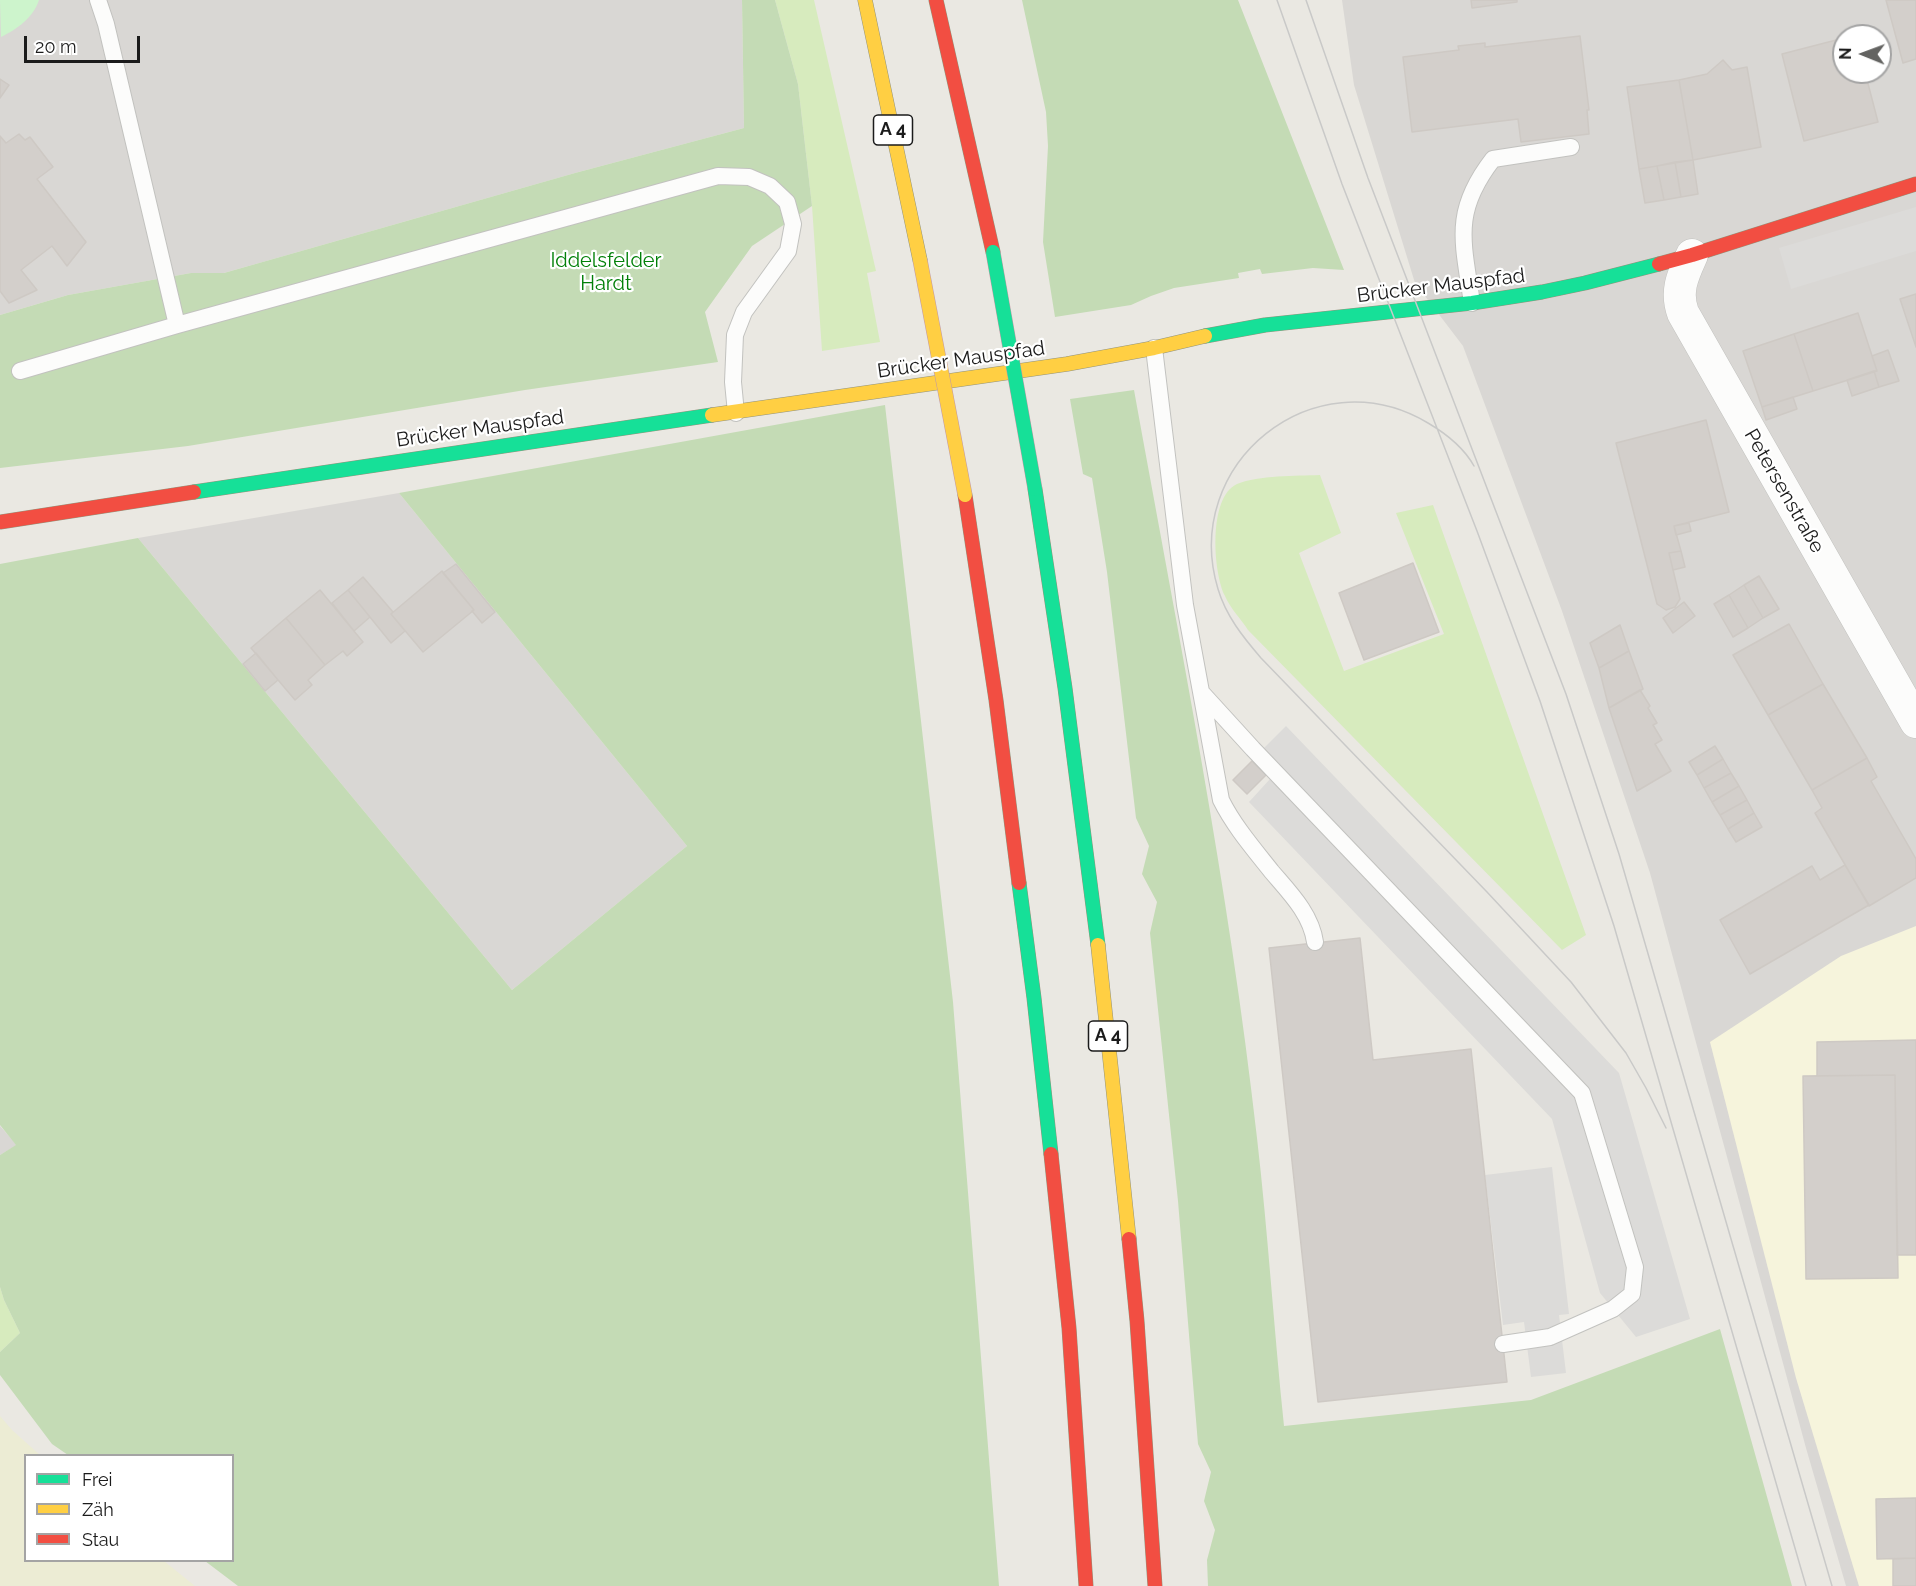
<!DOCTYPE html>
<html>
<head>
<meta charset="utf-8">
<style>
	body { margin:0 }
	#map { position:relative; width:1916px; height:1586px; overflow:hidden; background:#eae8e2; font-family:Raleway,sans-serif }
	canvas { display:block }
	.legend { position:absolute; left:24px; top:1454px; width:210px; height:108px; box-sizing:border-box; background:#fff; border:2px solid #a4a4a4; margin:0; padding:8px 10px; list-style:none; font-size:18px; color:#1b1b1b }
	.legend li { display:flex; align-items:center; gap:12px; height:30px }
	.legend b { width:30px; border:2px solid #a4a4a4 }
	.north { position:absolute; left:1832px; top:24px; width:60px; height:60px; box-sizing:border-box; background:#fff; border:2px solid #a4a4a4; border-radius:50%; rotate:271deg; font-size:16px; font-weight:700; line-height:24px; text-align:center; color:#1b1b1b }
	.north::after { content:''; display:block; margin:auto; width:21px; height:27px; background:#636361; clip-path:polygon(50% 0,100% 100%,50% 72%,0 100%) }
	.scale { position:absolute; left:24px; top:36px; width:116px; height:27px; box-sizing:border-box; border:3px solid #1b1b1b; border-top:0; padding-left:8px; font-size:18px; line-height:21px; white-space:nowrap; color:#1b1b1b; -webkit-text-stroke:4px #fff; paint-order:stroke }
</style>
</head>
<body>
<div id="map">
<canvas width="1916" height="1586"></canvas>
<ul class="legend">
<li><b style="height:8px;background:#16e098"></b>Frei</li>
<li><b style="height:8px;background:#ffcf43"></b>Zäh</li>
<li><b style="height:8px;background:#f24e42"></b>Stau</li>
</ul>
<div class="north">N</div>
<div class="scale">20 m</div>
</div>
<script>
const c = document.querySelector('canvas').getContext('2d');
c.lineJoin = 'round';
function fill(path, color) { c.fillStyle = color; c.fill(path, 'evenodd'); }
function stroke(path, color, width, dash) { c.strokeStyle = color; c.lineWidth = width; c.lineCap = dash ? 'butt' : 'round'; c.setLineDash(dash || []); c.stroke(path); }
function label(font, color, halo, rows, align = 'center') {
  c.font = font + ' Raleway,sans-serif'; c.lineWidth = 4.5; c.setLineDash([]); c.textBaseline = 'middle'; c.strokeStyle = halo; c.fillStyle = color; for (const [text, x, y, turn = 0] of rows) {
    c.save(); c.translate(x, y); c.rotate((+turn || 0) * Math.PI / 180); c.textAlign = isNaN(turn) ? turn : align; if (halo) c.strokeText(text, 0, 0); c.fillText(text, 0, 0); c.restore();
  }
}
fill(new Path2D(`
	M0,0H742L744,128L575,173L224,273H191L68,295L0,315Z
	M1342,0H1916V1586H1846L1806,1448L1650,873L1562,611L1463,346L1415,283L1354,85ZM1844,36H1880V72H1844Z
	M399,493L687,846L512,990L138,538Z
	M0,1126L17,1145L0,1155Z`), '#d9d7d4');
fill(new Path2D(`
	M1916,926V1586H1859L1796,1378L1710,1042L1841,956Z`), '#f6f4dc');
fill(new Path2D(`
	M0,1416L12,1430L40,1455L26,1456V1560L164,1561L195,1586H0Z`), '#ececd4');
fill(new Path2D(`
	M775,0H814L876,271L867,273L880,342L822,351L812,206L798,84Z
	M1320,475L1341,533L1299,553L1344,671L1444,634L1396,513L1433,505L1586,935L1562,950L1248,630C1241,619 1230,608 1225,596C1213,572 1208,497 1237,484C1259,475 1296,476 1320,475Z
	M0,1287L4,1300L20,1333L0,1352Z`), '#d7ebbe');
fill(new Path2D(`
	M742,0H775L798,84L812,206L752,246L705,312L718,362L525,390L188,446L0,468V315L68,295L191,273H224L575,173L744,128Z
	M1022,0H1238L1344,270L1313,268L1262,274L1260,269L1238,273L1239,278L1174,288L1151,296L1131,305L1055,317L1043,242L1048,146L1046,112Z
	M1134,390C1179,639 1229,887 1257,1138C1268,1233 1274,1330 1284,1426L1531,1400L1720,1329L1792,1586H1208L1207,1560L1215,1530L1204,1501L1211,1472L1198,1444L1178,1201L1150,933L1157,902L1142,874L1149,846L1136,818L1107,572L1092,478L1083,474L1070,399Z
	M885,405L953,1002L999,1586H238L205,1561L232,1560V1456L68,1455L52,1444L0,1375V1352L20,1333L4,1300L0,1287V1155L16,1145L0,1125V564L138,538L512,990L687,846L399,493Z`), '#c4dbb5');
fill(new Path2D(`
	M0,0H39C33,18 17,29 1,37Z`), '#cdf4cc');
fill(new Path2D(`
	M1916,207V251L1791,289L1779,248Z
	M1286,726L1619,1073L1690,1319L1636,1337L1600,1293L1552,1119L1249,802L1281,767L1264,748Z
	M1552,1167L1569,1314L1559,1315L1566,1373L1531,1377L1524,1322L1503,1325L1485,1175Z`), '#dcdbd9');
const building = new Path2D(`
	M1471,0H1517V2L1472,8Z
	M1886,0H1916V59L1903,63Z
	M1580,36L1589,110H1587L1589,134L1521,142L1518,119L1412,132L1403,57L1459,50L1458,46L1485,43V47Z
	M1844,38V72H1865L1878,122L1804,141L1782,54Z
	M1723,60L1732,70L1747,67L1761,147L1693,160L1679,80L1707,74Z
	M0,79L9,85L0,98Z
	M1679,80L1693,160L1639,169L1627,87Z
	M19,134L25,140L30,137L53,167L37,179L86,242L67,266L52,246L21,270L37,290L9,303L0,291V136L6,143Z
	M1693,160L1698,194L1681,197L1675,162Z
	M1675,162L1681,197L1664,200L1657,166Z
	M1657,166L1664,200L1645,203L1639,169Z
	M1916,294V347L1900,299Z
	M1858,313L1877,371L1813,391L1794,334Z
	M1794,334L1813,391L1762,407L1743,351Z
	M1888,350L1899,381L1879,387L1874,371H1877L1872,356Z
	M1874,371L1879,387L1852,396L1847,380Z
	M1793,397L1797,409L1766,420L1762,407Z
	M1706,420L1729,512L1674,526L1681,551L1669,553L1680,599L1675,607L1666,610L1657,604L1616,443Z
	M1689,523L1691,531L1676,535L1674,526Z
	M1681,551L1685,567L1673,570L1669,553Z
	M1413,563L1439,632L1364,660L1339,593Z
	M456,564L495,612L482,623L472,611L474,610L443,573Z
	M442,571L474,610L423,652L391,614Z
	M1759,576L1779,609L1763,618L1744,585Z
	M363,577L393,612L391,614L405,631L391,643L348,590Z
	M1744,585L1763,618L1748,628L1729,595Z
	M320,590L363,642L347,656L343,651L325,665L286,618Z
	M348,590L370,617L354,631L332,603Z
	M1729,595L1748,628L1733,637L1714,604Z
	M1684,602L1695,616L1673,633L1663,618Z
	M286,618L325,665L308,680L312,685L295,700L251,648Z
	M1789,624L1823,684L1768,715L1733,655Z
	M1620,625L1629,651L1599,668L1590,643Z
	M1629,651L1643,689L1609,708L1599,668Z
	M256,653L278,680L265,691L243,664Z
	M1823,684L1867,758L1812,790L1768,715Z
	M1640,690L1650,706L1648,708L1657,723L1653,725L1662,740L1655,744L1671,771L1637,791L1609,708Z
	M1715,746L1723,759L1697,775L1689,762Z
	M1867,758L1877,777L1871,781L1916,859V878L1869,906L1815,813L1822,808L1812,790Z
	M1723,759L1731,773L1704,788L1697,775Z
	M1252,761L1266,775L1247,794L1233,780Z
	M1731,773L1739,786L1712,802L1704,788Z
	M1739,786L1747,800L1720,815L1712,802Z
	M1747,800L1754,813L1728,829L1720,815Z
	M1754,813L1762,827L1736,842L1728,829Z
	M1845,865L1869,905L1750,974L1720,920L1812,866L1820,880Z
	M1360,938L1373,1060L1471,1049L1507,1382L1318,1402L1269,948Z
	M1916,1040V1255H1897L1895,1075L1817,1076V1042Z
	M1895,1075L1898,1278L1806,1279L1803,1076Z
	M1916,1498V1558L1877,1559L1876,1499Z
	M1916,1558V1586H1893V1559Z`);
fill(building, '#d3cfcb');
stroke(building, '#cec9c4', 1.5);
const lane = new Path2D(`
	M98,0L106,24L177,325
	M1472,303C1463,241 1452,212 1493,159L1571,147
	M1154,348L1185,605L1221,800C1234,826 1253,848 1272,872C1290,893 1311,914 1315,942
	M20,371L177,325L718,176L749,177L770,186L787,202L793,224L788,251L744,312L735,335L733,382L736,413
	M1201,692L1253,749L1582,1093L1635,1267L1632,1294L1613,1309L1550,1337L1503,1344`);
const street = new Path2D(`
	M1692,255C1683,275 1675,291 1683,313L1916,722`);
const fast = new Path2D(`
	M1205,336L1265,325L1472,303L1542,292L1585,283L1659,264
	M1035,489L1065,688L1098,945
	M194,492L712,415
	M1019,883L1034,998L1051,1154`);
const slow = new Path2D(`
	M865,0L920,260
	M712,415L1067,364L1154,348L1205,336
	M1098,945L1129,1239`);
const jam = new Path2D(`
	M936,0L993,252
	M1659,264L1692,255L1916,184
	M965,495L996,700L1019,883
	M0,522L194,492
	M1051,1154L1069,1328L1086,1586
	M1129,1239L1137,1321L1155,1586`);
stroke(lane, '#c2c2bf', 18);
stroke(street, '#c2c2bf', 33);
stroke(fast, '#93937b', 15);
stroke(slow, '#93937b', 15);
stroke(jam, '#93937b', 15);
stroke(lane, '#fcfcfb', 16);
stroke(street, '#fcfcfb', 32);
stroke(fast, '#16e098', 14);
stroke(slow, '#ffcf43', 14);
stroke(jam, '#f24e42', 14);
stroke(new Path2D(`
	M1277,0L1342,184L1477,531L1540,701L1614,926L1806,1586
	M1306,0L1368,178L1566,694L1619,854L1832,1586
	M1474,466C1464,448 1445,433 1428,423C1314,355 1180,464 1218,589C1226,616 1243,637 1261,658L1487,892L1571,982L1626,1053L1646,1088L1666,1128`), '#c9c9c8', 1.5);
const fastBridge = new Path2D(`
	M993,252L1035,489`);
const slowBridge = new Path2D(`
	M920,260L965,495`);
stroke(fastBridge, '#c299a5', 15, []);
stroke(slowBridge, '#c299a5', 15, []);
stroke(fastBridge, '#16e098', 14);
stroke(slowBridge, '#ffcf43', 14);
for (const [x, y, w] of [
	[893,130,39],
	[1108,1036,39]
]) { const box = new Path2D(); box.roundRect(x - w / 2, y - 15, w, 30, 4.5); c.fillStyle = '#fff'; c.fill(box); stroke(box, '#1b1b1b', 1.5); }
label('bold 18px', '#1b1b1b', null, [
	["A 4",893,130],
	["A 4",1108,1036]
]);
label('20px', '#028009', '#fff', [
	["Iddelsfelder",606,261],
	["Hardt",606,284]
]);
label('20px', '#1b1b1b', '#fff', [
	["Brücker Mauspfad",1441,286,-7],
	["Brücker Mauspfad",961,360,-8],
	["Brücker Mauspfad",480,429,-8],
	["Petersenstraße",1784,491,60]
]);
</script>
</body>
</html>
